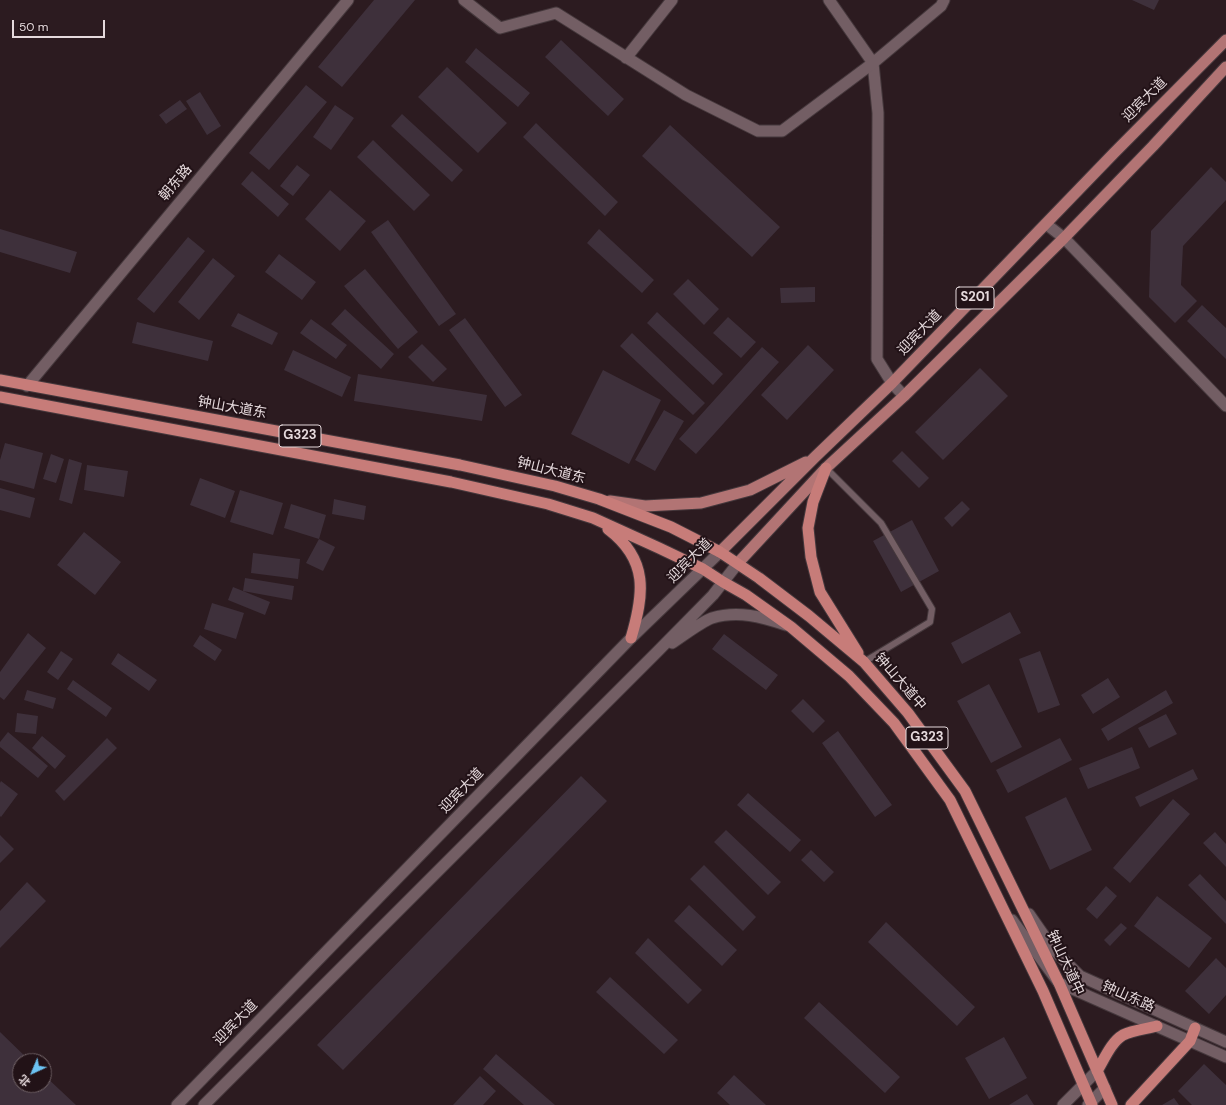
<!DOCTYPE html>
<html>
<head>
<meta charset="utf-8">
<style>
	body { margin:0 }
	#map { position:relative; width:1226px; height:1105px; overflow:hidden; background:#2c1b20; font-family:"DM Sans","Noto Sans SC",sans-serif }
	canvas { display:block }
	.north { position:absolute; left:12px; top:1053px; width:40px; height:40px; box-sizing:border-box; background:#221217; border:1px solid #706266; border-radius:50%; rotate:224deg; font-size:11px; font-weight:700; line-height:16px; text-align:center; color:#e5d9dc }
	.north::after { content:''; display:block; margin:auto; width:14px; height:18px; background:#6cc3f2; clip-path:polygon(50% 0,100% 100%,50% 72%,0 100%) }
	.scale { position:absolute; left:12px; top:20px; width:93px; height:18px; box-sizing:border-box; border:2px solid #e5d9dc; border-top:0; padding-left:5px; font-size:12px; line-height:14px; white-space:nowrap; color:#e5d9dc; -webkit-text-stroke:3px #221217; paint-order:stroke }
</style>
</head>
<body>
<div id="map">
<canvas width="1226" height="1105"></canvas>
<div class="north">北</div>
<div class="scale">50 m</div>
</div>
<script>
const c = document.querySelector('canvas').getContext('2d');
c.lineJoin = 'round';
function fill(path, color) { c.fillStyle = color; c.fill(path, 'evenodd'); }
function stroke(path, color, width, dash) { c.strokeStyle = color; c.lineWidth = width; c.lineCap = dash ? 'butt' : 'round'; c.setLineDash(dash || []); c.stroke(path); }
function label(font, color, halo, rows, align = 'center') {
  c.font = font + ' "DM Sans","Noto Sans SC",sans-serif'; c.lineWidth = 4; c.setLineDash([]); c.textBaseline = 'middle'; c.strokeStyle = halo; c.fillStyle = color; for (const [text, x, y, turn = 0] of rows) {
    c.save(); c.translate(x, y); c.rotate((+turn || 0) * Math.PI / 180); c.textAlign = isNaN(turn) ? turn : align; if (halo) c.strokeText(text, 0, 0); c.fillText(text, 0, 0); c.restore();
  }
}
fill(new Path2D(`
	M374,0H415L342,87L318,67Z
	M1132,0H1159L1154,10Z
	M561,40L624,99L608,116L545,57Z
	M476,48L530,93L518,107L465,62Z
	M447,67L507,123L478,153L418,97Z
	M306,85L327,102L269,170L249,153Z
	M200,92L221,126L207,135L186,101Z
	M180,100L187,109L166,124L159,115Z
	M335,105L354,118L331,150L313,137Z
	M402,114L463,170L452,182L391,126Z
	M536,123L618,202L605,216L523,137Z
	M670,125L780,227L752,257L642,156Z
	M373,140L430,195L414,211L357,157Z
	M297,165L310,175L293,196L280,186Z
	M1211,167L1226,182V200L1183,246L1181,285L1197,301L1175,323L1149,297L1151,231Z
	M252,171L289,204L278,217L241,184Z
	M330,190L366,221L340,251L305,219Z
	M388,220L456,314L439,326L371,232Z
	M0,229L77,252L70,273L0,252Z
	M599,229L654,280L642,293L587,243Z
	M188,237L205,251L154,313L137,299Z
	M279,254L316,282L302,300L265,272Z
	M213,258L235,276L199,320L178,302Z
	M365,269L418,332L398,349L344,286Z
	M688,279L719,309L704,325L673,294Z
	M815,287V302L781,303L780,288Z
	M1202,305L1226,328V359L1187,321Z
	M345,309L394,354L381,369L331,324Z
	M657,312L723,374L713,385L647,323Z
	M238,313L278,333L272,345L231,326Z
	M728,317L756,342L741,358L713,333Z
	M465,318L522,395L505,407L449,330Z
	M311,319L347,345L336,359L300,333Z
	M137,322L213,341L208,361L132,343Z
	M632,333L705,403L693,415L620,346Z
	M422,344L447,369L433,382L408,357Z
	M808,345L834,370L787,420L761,395Z
	M762,347L779,362L696,454L679,439Z
	M293,350L351,377L342,397L284,370Z
	M980,368L1008,396L943,460L915,432Z
	M603,370L661,400L629,464L571,434Z
	M358,374L487,395L482,421L354,401Z
	M664,410L684,421L655,471L635,460Z
	M5,443L43,453L34,489L0,480V460Z
	M902,451L929,478L919,488L892,461Z
	M51,454L64,459L56,483L43,479Z
	M69,459L82,463L72,504L59,500Z
	M87,465L128,471L124,497L84,490Z
	M200,478L235,491L225,518L190,505Z
	M0,488L35,498L30,518L0,510Z
	M240,490L283,503L273,535L230,522Z
	M334,499L366,506L364,520L332,514Z
	M962,501L970,509L952,527L944,518Z
	M291,504L326,515L319,539L284,528Z
	M912,520L939,571L901,592L873,541Z
	M84,532L121,562L95,595L57,565Z
	M319,539L335,547L323,571L306,563Z
	M253,553L300,559L298,579L251,573Z
	M245,578L294,586L292,600L243,591Z
	M233,587L270,602L265,615L228,600Z
	M212,603L244,613L236,639L204,629Z
	M1010,612L1021,633L962,664L951,643Z
	M28,633L46,648L4,700L0,697V672Z
	M724,634L778,675L766,690L712,649Z
	M200,635L222,650L215,661L193,646Z
	M61,651L73,659L58,680L47,672Z
	M1040,651L1060,705L1038,713L1019,659Z
	M118,653L157,680L149,691L111,664Z
	M1108,678L1120,697L1093,714L1081,695Z
	M73,680L112,708L106,717L67,689Z
	M989,684L1022,747L991,763L957,701Z
	M27,690L56,698L53,709L24,700Z
	M1166,690L1173,703L1108,741L1101,729Z
	M803,699L825,721L813,733L791,711Z
	M17,713L38,716L36,734L15,732Z
	M1166,714L1177,734L1149,748L1138,728Z
	M838,731L892,805L875,817L822,743Z
	M8,732L48,766L38,778L0,747V742Z
	M42,736L66,756L55,769L32,748Z
	M107,738L117,748L64,801L55,791Z
	M1060,738L1072,760L1008,793L996,770Z
	M1132,747L1140,768L1088,789L1079,768Z
	M1193,769L1198,779L1140,807L1135,797Z
	M581,776L607,801L343,1070L317,1045Z
	M1,781L18,794L1,817L0,816V783Z
	M748,793L801,840L790,852L737,805Z
	M1066,797L1092,850L1050,870L1025,817Z
	M1173,799L1190,814L1130,883L1113,868Z
	M726,830L781,882L768,895L714,842Z
	M1215,832L1226,844V867L1203,843Z
	M0,835L14,849L0,863Z
	M811,850L834,872L824,882L801,860Z
	M704,865L756,917L743,931L690,879Z
	M1200,874L1226,901V924L1188,885Z
	M27,882L46,901L0,948V911Z
	M1106,886L1117,896L1097,919L1086,909Z
	M1157,896L1212,938L1189,968L1134,926Z
	M689,905L737,950L722,966L674,921Z
	M886,922L975,1007L957,1026L868,942Z
	M1121,923L1127,928L1110,946L1104,940Z
	M648,938L702,990L688,1004L635,953Z
	M1216,958L1226,968V995L1209,1014L1185,991Z
	M610,977L678,1040L664,1054L596,992Z
	M819,1002L900,1077L885,1093L804,1018Z
	M0,1032L30,1061H20V1085H44V1075L76,1105H0Z
	M1004,1037L1027,1078L989,1099L965,1058Z
	M496,1054L555,1105H524L483,1069Z
	M1204,1064L1226,1085V1105H1192L1178,1091Z
	M734,1075L766,1105H730L717,1093Z
	M480,1076L496,1091L483,1105H453Z
	M1027,1094L1034,1105H1009Z
	M1174,1098L1179,1105H1162Z`), '#3e303b');
const service = new Path2D(`
	M826,468L881,523L932,609L930,622L864,662`);
const minor = new Path2D(`
	M873,63L878,113L877,359L892,383L904,396`);
const tertiary = new Path2D(`
	M464,0L500,28L556,13L686,95L758,131H782L873,63L941,6L944,0
	M829,0L873,63
	M626,58L672,0
	M1046,224L1064,238L1226,406
	M27,386L348,0
	M672,643C683,636 701,622 712,618C738,610 762,617 786,625
	M177,1105L631,638L720,552
	M204,1105L658,651L713,595L738,563
	M1063,1105L1097,1071
	M1088,1105L1105,1088`);
const secondary = new Path2D(`
	M1029,914L1054,950L1080,976L1226,1042
	M1012,920L1059,983L1226,1057`);
const primary = new Path2D(`
	M610,501L645,506L701,503L750,490L806,462
	M720,552L815,457L892,383L1114,153L1226,40
	M738,563L826,468L904,396L1064,238L1153,146L1226,67`);
const trunk = new Path2D(`
	M0,380L460,465L555,486L599,499L671,527L720,552L759,578L809,616L864,662L908,713L965,791L1059,983L1112,1105
	M0,397L451,482L548,504L593,518L659,548L703,569L723,582L746,595L791,627L849,676L894,723L950,800L1043,991L1092,1105
	M826,468L813,502L808,528L811,557L820,592L858,653
	M608,529C649,560 644,594 631,638
	M1097,1071C1104,1060 1111,1042 1123,1035C1133,1030 1146,1029 1157,1026
	M1131,1105L1190,1041L1195,1028`);
stroke(service, '#45383c', 8);
stroke(minor, '#45383c', 13);
stroke(tertiary, '#45383c', 13);
stroke(secondary, '#45383c', 13);
stroke(primary, '#45383c', 13);
stroke(trunk, '#45383c', 13);
stroke(service, '#735e64', 6);
stroke(minor, '#735e64', 11);
stroke(tertiary, '#735e64', 11);
stroke(secondary, '#735e64', 11);
stroke(primary, '#b27474', 11);
stroke(trunk, '#c77c79', 11);
for (const [x, y, w] of [
	[975,298,38],
	[300,436,42],
	[927,738,42]
]) { const box = new Path2D(); box.roundRect(x - w / 2, y - 11, w, 22, 3); c.fillStyle = '#221217'; c.fill(box); stroke(box, '#e5d9dc', 1); }
label('bold 13px', '#e5d9dc', null, [
	["S201",975,298],
	["G323",300,436],
	["G323",927,738]
]);
label('14px', '#e5d9dc', '#221217', [
	["迎宾大道",1145,100,-45],
	["朝东路",176,183,-50],
	["迎宾大道",920,333,-46],
	["钟山大道东",232,408,10],
	["钟山大道东",551,471,14],
	["迎宾大道",690,561,-45],
	["钟山大道中",900,682,49],
	["迎宾大道",462,791,-46],
	["钟山大道中",1065,963,65],
	["钟山东路",1128,997,24],
	["迎宾大道",236,1023,-46]
]);
</script>
</body>
</html>
